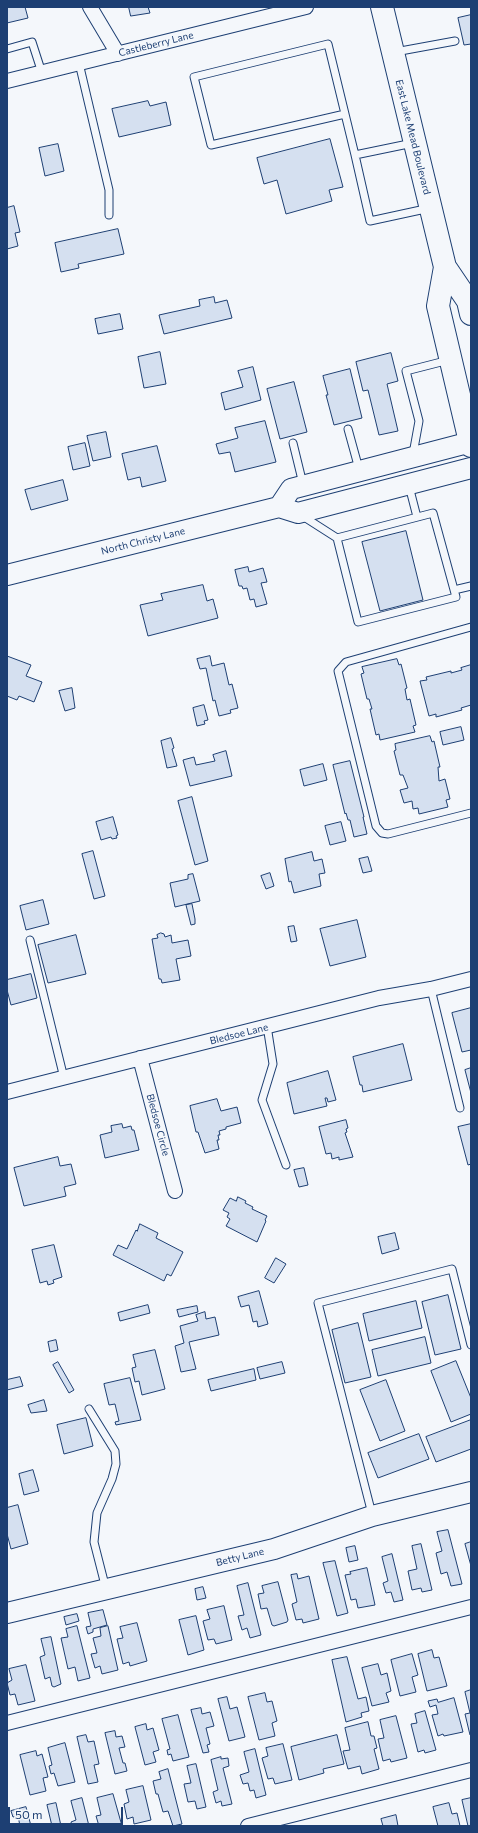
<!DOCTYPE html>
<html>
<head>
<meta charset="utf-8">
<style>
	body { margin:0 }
	#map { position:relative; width:478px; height:1833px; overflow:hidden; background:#f4f7fb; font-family:Commissioner,sans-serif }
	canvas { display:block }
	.frame { position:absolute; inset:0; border:8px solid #1d3f73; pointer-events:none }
	.scale { position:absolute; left:8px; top:1807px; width:115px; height:18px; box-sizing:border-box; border:2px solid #1d3f73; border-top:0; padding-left:5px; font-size:12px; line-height:14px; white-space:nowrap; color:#1d3f73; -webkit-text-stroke:3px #f4f7fb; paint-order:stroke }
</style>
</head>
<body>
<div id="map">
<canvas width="478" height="1833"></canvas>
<div class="frame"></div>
<div class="scale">50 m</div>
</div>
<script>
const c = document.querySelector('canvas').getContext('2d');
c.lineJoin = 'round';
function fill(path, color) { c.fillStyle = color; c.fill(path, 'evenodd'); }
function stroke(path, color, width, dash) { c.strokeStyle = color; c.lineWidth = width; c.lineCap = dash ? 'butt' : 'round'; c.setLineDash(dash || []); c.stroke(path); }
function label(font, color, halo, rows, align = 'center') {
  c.font = font + ' Commissioner,sans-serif'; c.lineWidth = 3; c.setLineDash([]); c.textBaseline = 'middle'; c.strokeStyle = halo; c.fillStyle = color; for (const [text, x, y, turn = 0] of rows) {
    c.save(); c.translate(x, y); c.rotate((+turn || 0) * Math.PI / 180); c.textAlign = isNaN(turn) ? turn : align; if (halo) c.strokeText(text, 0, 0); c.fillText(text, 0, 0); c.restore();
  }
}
const building = new Path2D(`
	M7,7H25L28,18L7,23Z
	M129,7H148L150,13L131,16Z
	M471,15V44L464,45L458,18Z
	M148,101L150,106L166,102L171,125L119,137L112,109Z
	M330,139L343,187L329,190L332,201L286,214L277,180L264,184L257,158Z
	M58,144L64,171L45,176L39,148Z
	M14,206L20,232L15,233L18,246L7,249V208Z
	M118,229L124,254L78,264L79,268L61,272L55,243Z
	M214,297L215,303L227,300L232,318L164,334L159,315L200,306L199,300Z
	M120,314L123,329L98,334L95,319Z
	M160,352L166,384L144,388L138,357Z
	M391,353L398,381L387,384L398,431L379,435L368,390L363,391L356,362Z
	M253,367L261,400L225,410L221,393L243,387L238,371Z
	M350,369L362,418L334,425L326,395H328L323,376Z
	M294,382L307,432L280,439L267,389Z
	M265,421L276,462L235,472L230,452L219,454L216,444L238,438L235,428Z
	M106,432L111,457L93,461L87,436Z
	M85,443L90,466L73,470L68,447Z
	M157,446L166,481L142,487L140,477L128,480L122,454Z
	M63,480L68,500L31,510L25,490Z
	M406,531L423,600L380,611L362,542Z
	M248,567L249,572L263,568L267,582L261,583L267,604L256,607L254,599L250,600L247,588L243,589L242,586H239L235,570Z
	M203,585L207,601L213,599L218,618L148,636L140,605L163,600L161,594Z
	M7,656L31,665L26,676L42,682L34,702L19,696L17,700L7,696Z
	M210,656L212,666L224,663L229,685L232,684L238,708L230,710L231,713L219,716L215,700L213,701L206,668L200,669L197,659Z
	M397,659L399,665L401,664L407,688L405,689L407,700L410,699L416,725L413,726L415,732L380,740L379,734L376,735L370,709H372L369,699H367L361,674L364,673L362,667Z
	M471,665V705L461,708L462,710L436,717V714L429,716L420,681L427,680L426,677L451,671V673L462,670L461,668Z
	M72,688L75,708L65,711L59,691Z
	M204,705L208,720L204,721L205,724L197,726L193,708Z
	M461,727L464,740L443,745L440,732Z
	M430,736L432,742L434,741L440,767H438L439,781L445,779L450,799L446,800L448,807L419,814L418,808L413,809L412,801L404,803L400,790L408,788L403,775H400L394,751L396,750L395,744Z
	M171,738L174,748L172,749L177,766L167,768L161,741Z
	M226,751L232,776L190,786L183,760L194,757L196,765L215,761L213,755Z
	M350,761L364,817H363L367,834L354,837L350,820H348L346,813L345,814L333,765Z
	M323,764L327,780L304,786L300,770Z
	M192,797L208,861L195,865L178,801Z
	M113,817L118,835L116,836L117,838L112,839L111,837L101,840L96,822Z
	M341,822L346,841L330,845L325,826Z
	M93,851L105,896L94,899L82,854Z
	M312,852L314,861L322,859L325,873L319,874L321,886L294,893L291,881L289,882L285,859Z
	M368,857L372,871L363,873L359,859Z
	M270,873L274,886L266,889L261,876Z
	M193,874L200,901L175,907L170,883L188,879V875Z
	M43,900L49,924L26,930L20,906Z
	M192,904L195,919V924L191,925L186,905Z
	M357,920L366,957L330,966L320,929Z
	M294,926L297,941L291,942L288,927Z
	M161,933L164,934L165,937L171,935L172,943L188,940L191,956L176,959L180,980L162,983L161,979H159L152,939L158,938L157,935Z
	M76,935L86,974L48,983L38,945Z
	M31,974L37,998L11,1005L7,990V980Z
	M471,1008V1050L462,1052L452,1013Z
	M403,1044L412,1080L363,1092L362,1085H360L353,1057Z
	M471,1068V1093L465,1070Z
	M328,1071L336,1100L328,1102L327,1098H325L327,1106L294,1114L287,1083Z
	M217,1099L221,1111L237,1107L241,1123L226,1127V1129L219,1131L220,1135H218L219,1140H217L219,1149L205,1153L198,1132H196L190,1106Z
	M346,1120L348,1128L346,1129L347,1132L345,1133L353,1157L339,1160V1157L332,1159L331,1153L326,1154L319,1127Z
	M122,1124L123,1128L131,1126L132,1130H134L139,1150L105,1158L100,1135L112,1132L111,1126Z
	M471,1124V1164L468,1165L458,1127Z
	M58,1157L60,1166L71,1164L76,1184L64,1187L66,1196L24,1206L14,1168Z
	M304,1168L308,1185L299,1187L294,1170Z
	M238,1197L246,1201L245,1203L253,1207L252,1209L267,1216L265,1220L266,1221L257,1242L226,1226L230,1219L227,1217L229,1213L223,1210L230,1198L236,1201Z
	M140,1224L158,1233L156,1238L183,1252L171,1276L167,1274L164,1281L113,1255L118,1245L127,1249L136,1230L137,1231Z
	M395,1233L399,1249L382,1254L378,1237Z
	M54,1245L62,1277L53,1280L54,1283L48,1285L47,1281L40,1283L32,1250Z
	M276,1258L286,1264L274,1283L265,1278Z
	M259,1291L268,1324L258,1327L257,1321L253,1322L249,1305L241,1307L238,1297Z
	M448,1295L461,1349L435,1355L422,1302Z
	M416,1301L422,1328L369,1341L363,1314Z
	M148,1305L150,1313L120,1321L118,1313Z
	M197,1306L198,1312L179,1317L177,1310Z
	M205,1312L206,1319L215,1317L219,1335L189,1342L196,1369L181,1372L175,1346L184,1343L180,1326L198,1321L196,1315Z
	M358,1323L371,1377L345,1383L332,1330Z
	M425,1337L431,1363L378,1376L372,1350Z
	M56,1340L58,1350L50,1352L48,1342Z
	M155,1350L165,1389L142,1395L139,1381L135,1382L132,1368L136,1367L133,1355Z
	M456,1361L471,1398V1414L451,1422L431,1371Z
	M58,1362L74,1390L69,1393L53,1365Z
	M282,1362L285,1373L260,1379L257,1368Z
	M254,1369L256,1380L211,1391L208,1380Z
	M20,1377L23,1386L7,1390V1380Z
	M130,1378L141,1420L116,1425L115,1422L119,1421L115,1404L109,1405L104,1384Z
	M386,1380L405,1431L380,1441L360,1390Z
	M44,1400L47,1411L31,1413L28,1405Z
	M86,1418L93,1446L64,1454L57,1425Z
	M471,1420V1449L436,1462L426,1437Z
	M419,1434L429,1459L378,1478L368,1453Z
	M33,1470L39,1491L24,1495L19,1474Z
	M18,1505L28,1544L11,1549L7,1534V1508Z
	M448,1530L462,1584L451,1586L447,1572L441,1574L436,1553L442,1551L437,1532Z
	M471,1542V1566L465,1544Z
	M421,1544L432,1590L422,1592L421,1588L412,1590L408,1571L417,1569L412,1546Z
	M355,1546L358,1560L349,1562L346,1548Z
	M392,1554L403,1600L394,1602L391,1592L386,1593L383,1583L388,1581L382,1557Z
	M335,1561L348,1613L337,1616L323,1563Z
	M367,1568L375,1605L358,1608L356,1599L351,1600L345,1575L351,1574L350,1572Z
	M297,1574L298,1579L309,1576L319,1619L303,1623L302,1619L296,1620L292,1604L297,1602L291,1575Z
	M278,1582L288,1620L287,1622L274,1626L272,1625L267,1608L261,1609L258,1594L264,1593L262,1586Z
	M248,1583L261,1635L250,1638L247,1628L242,1630L238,1616L244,1615L237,1586Z
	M203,1587L206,1598L197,1600L195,1589Z
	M224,1606L232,1640L216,1644L214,1639L208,1640L203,1621L210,1619L207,1610Z
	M103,1610L107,1625L93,1629V1632L88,1634L86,1627L91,1626L88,1613Z
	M77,1614L79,1621L66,1625L64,1617Z
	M196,1616L204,1650L188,1655L179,1620Z
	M137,1623L147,1661L130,1666L129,1662L123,1664L117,1639L123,1638L120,1627Z
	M77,1626L90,1678L78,1681L75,1667L68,1669L61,1638L68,1637L66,1629Z
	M108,1626L118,1670L102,1674L100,1666L95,1668L91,1654L97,1653L93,1638L101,1636L100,1628Z
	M51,1637L61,1684L54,1687L52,1686L50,1677L45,1679L40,1657L45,1655L41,1639Z
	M432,1650L434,1658L439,1657L447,1686L427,1691L418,1654Z
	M412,1654L418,1675L412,1677L416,1692L400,1696L391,1660Z
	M347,1657L358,1699L366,1697L369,1711L361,1713L362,1717L346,1722L332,1660Z
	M378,1664L381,1675L387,1673L391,1691L386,1693L389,1702L372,1706L362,1668Z
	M26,1665L35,1701L18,1705L15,1694L10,1695L7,1683L12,1680L9,1669Z
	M471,1690V1735H470L465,1714L470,1713L465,1692Z
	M265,1693L267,1702L272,1701L277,1721L272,1723L275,1736L259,1740L248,1697Z
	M227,1697L230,1709L237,1707L245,1737L229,1741L218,1699Z
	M454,1698L463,1732L444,1736L443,1734L438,1736L432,1715L438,1714L436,1705L430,1707L428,1701L437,1699L438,1702Z
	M201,1708L202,1714L210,1712L214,1726L206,1728L210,1744L207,1745L209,1752L203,1753L191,1710Z
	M425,1711L436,1750L425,1753L424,1750L418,1752L411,1724L417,1723L415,1714Z
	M178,1715L189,1757L173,1761L171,1754L168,1755L167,1750L170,1749L162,1719Z
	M396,1716L407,1758L391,1762L390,1759L383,1761L378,1739L384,1738L380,1720Z
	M368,1722L371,1736H374L377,1748L374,1749L379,1769L362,1774L360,1766L348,1769L343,1751L350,1750L345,1728Z
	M146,1724L147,1730L153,1728L159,1750L153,1752L156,1762L145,1765L135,1727Z
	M115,1731L116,1737L122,1736L125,1747L119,1748L123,1763H125L127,1771L115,1774L105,1733Z
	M86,1735L88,1742L94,1741L99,1764L94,1765L98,1782L88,1784L77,1737Z
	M337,1735L344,1764L323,1769L324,1773L299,1780L291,1747Z
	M65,1743L75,1782L58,1786L54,1773L51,1774L49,1766L52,1765L48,1748Z
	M283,1744L292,1780L275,1784L273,1778L268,1779L262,1758L268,1756L266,1748Z
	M255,1749L266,1795L256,1798L254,1790L250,1791L248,1783L243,1784L240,1775L249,1772L244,1752Z
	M36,1751L37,1756L42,1754L48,1777L43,1778L46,1791L30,1795L20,1755Z
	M221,1757V1759L228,1758L229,1766L223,1768L232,1804L222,1806L221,1801L216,1803L213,1792L218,1790L211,1760Z
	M196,1764L206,1807L197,1809L195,1801L188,1802L184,1784L191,1783L187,1766Z
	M168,1769L182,1824L173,1826L168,1811L163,1812L158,1794H156L153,1781L161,1779L159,1772Z
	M143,1786L151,1820L134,1824L133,1817L127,1819L124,1804L129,1802L126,1790Z
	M113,1794L122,1826H99L96,1816L101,1815L97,1798Z
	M82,1798L89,1826H72L71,1822L76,1820L71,1801Z
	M471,1798V1826H468L462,1800Z
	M56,1803L61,1826H52L47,1805Z
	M449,1803L452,1814L457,1813L460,1826H438L433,1807Z
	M26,1807L31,1826H20L18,1816L13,1817L11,1811Z
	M396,1815L398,1826H383L381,1819Z`);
fill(building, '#d5e0f0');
stroke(building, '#1d3f73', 1);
const lane = new Path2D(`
	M7,49L32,42L42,73
	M395,52L455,41
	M79,63L109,190V215
	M345,114L211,145L194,77L328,44L355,155
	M413,143L355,155L370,221L430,208
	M348,429L359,469
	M293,443L303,484
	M413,454L419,421L406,371L449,360
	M409,486L417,517
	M301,515L337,538L358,622L456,597L433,513L337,538
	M454,590L471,586
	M471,627L346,662L338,671L376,826L382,833L388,834L471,813
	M30,940L64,1078
	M431,989L460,1108
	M267,1026L273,1064L262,1100L286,1165
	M89,1409L115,1451L116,1464L112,1479L97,1513L94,1542L106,1589
	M372,1514L318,1303L452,1269L471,1345`);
const street = new Path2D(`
	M90,7L118,54
	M7,81L306,7
	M140,1058L175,1191
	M7,1092L379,998L431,989L471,979
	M7,1723L471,1607
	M248,1826L471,1770`);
const secondary = new Path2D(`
	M279,507L291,489L471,442
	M7,575L279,507L298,513L471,468
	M7,1613L274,1549L372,1516L471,1492`);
const primary = new Path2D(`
	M382,7L445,267L468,301L471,314
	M445,267L438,306L471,446`);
stroke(lane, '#1d3f73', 9);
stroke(street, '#1d3f73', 16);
stroke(secondary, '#1d3f73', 22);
stroke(primary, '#1d3f73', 24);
stroke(lane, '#f4f7fb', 7);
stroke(street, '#f4f7fb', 14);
stroke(secondary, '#f4f7fb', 20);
stroke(primary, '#f4f7fb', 22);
label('10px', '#1d3f73', '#f4f7fb', [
	["Castleberry Lane",156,44,-14],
	["East Lake Mead Boulevard",413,137,76],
	["North Christy Lane",143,541,-14],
	["Bledsoe Lane",239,1034,-14],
	["Bledsoe Circle",158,1125,75],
	["Betty Lane",240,1557,-14]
]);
</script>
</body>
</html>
